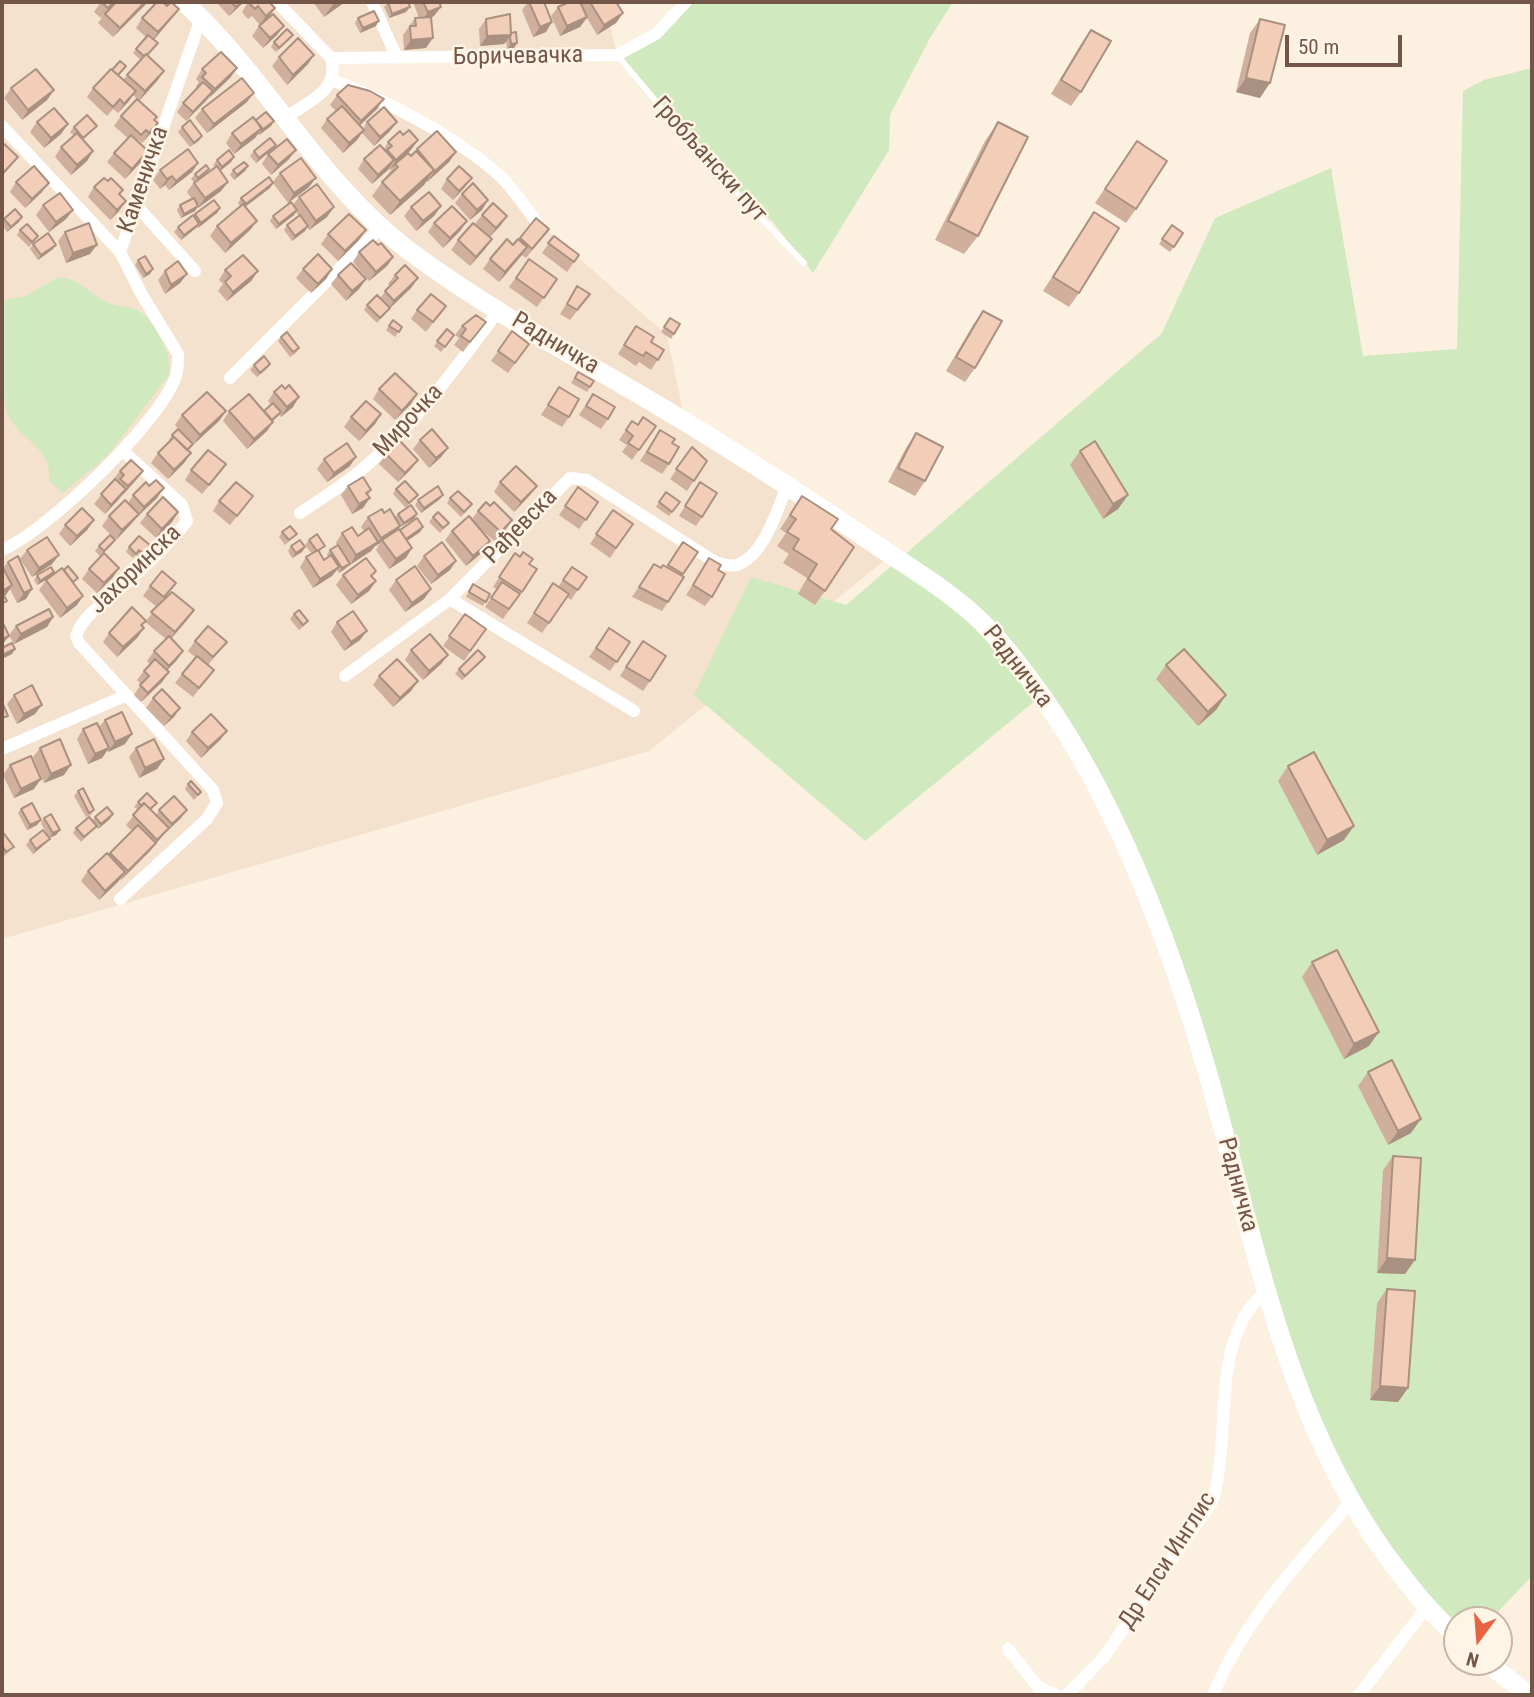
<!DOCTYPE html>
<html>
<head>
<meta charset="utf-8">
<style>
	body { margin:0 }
	#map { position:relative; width:1534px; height:1697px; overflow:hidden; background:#fcf0e0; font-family:"Roboto Condensed",sans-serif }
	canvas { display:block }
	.frame { position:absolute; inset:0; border:4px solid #735647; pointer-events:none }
	.north { position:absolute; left:1443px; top:1606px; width:70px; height:70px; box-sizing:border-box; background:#fff5e6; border:2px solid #c7b5a6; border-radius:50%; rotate:196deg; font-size:19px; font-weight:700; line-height:28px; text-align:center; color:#735647 }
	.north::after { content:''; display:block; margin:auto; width:24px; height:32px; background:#e86343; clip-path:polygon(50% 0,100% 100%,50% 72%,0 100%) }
	.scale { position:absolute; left:1285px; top:35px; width:117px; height:32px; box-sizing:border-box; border:4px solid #735647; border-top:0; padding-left:9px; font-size:21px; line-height:24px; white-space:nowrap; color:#735647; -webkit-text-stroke:5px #fff5e6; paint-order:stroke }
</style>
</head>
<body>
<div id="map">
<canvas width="1534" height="1697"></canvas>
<div class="frame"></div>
<div class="north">N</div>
<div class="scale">50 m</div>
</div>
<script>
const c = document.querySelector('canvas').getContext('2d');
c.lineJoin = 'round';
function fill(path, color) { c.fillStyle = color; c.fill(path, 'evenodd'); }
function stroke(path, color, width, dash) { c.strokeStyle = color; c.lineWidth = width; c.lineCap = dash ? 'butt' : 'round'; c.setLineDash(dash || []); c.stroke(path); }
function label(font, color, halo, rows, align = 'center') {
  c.font = font + ' "Roboto Condensed",sans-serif'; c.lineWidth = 5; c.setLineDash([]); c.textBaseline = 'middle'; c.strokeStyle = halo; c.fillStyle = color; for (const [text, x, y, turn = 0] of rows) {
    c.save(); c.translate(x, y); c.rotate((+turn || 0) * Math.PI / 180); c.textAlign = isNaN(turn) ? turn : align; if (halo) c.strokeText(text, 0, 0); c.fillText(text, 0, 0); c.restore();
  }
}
fill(new Path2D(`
	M2,2H605L617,55L332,58V80L368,93L500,176L536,221L667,335L685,421L891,555L649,751L2,939Z`), '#f4e2ce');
fill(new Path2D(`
	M686,2H953L930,38L890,115L889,150L813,273L772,221L718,183L628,73L617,55L640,44Z
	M1532,68V1576L1490,1620H1457V1626L1410,1575L1355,1496L1299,1374L1202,1032L1047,691L865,841L694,695L751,577L846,605L1162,333L1215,218L1331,168L1363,356L1457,349L1463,91L1484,80Z
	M59,277C79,279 89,293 106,302C116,307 128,306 137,310C156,319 173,357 169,375L108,455L63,493L49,481C53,448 21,441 8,415C0,387 2,332 2,301L25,296Z`), '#d1e9bf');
stroke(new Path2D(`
	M617,55L704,159L804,263`), '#fff', 6);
stroke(new Path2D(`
	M277,2L331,58C340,90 309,102 286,117
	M372,2L397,58
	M331,58L617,55L656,34L686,2
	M332,80C386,100 456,137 499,175C513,188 524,206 536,221
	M2,126L120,252L142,295L178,354C178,362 178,369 176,376C160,423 47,531 2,550
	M135,204L195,271
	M120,252L201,18
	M230,378L381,227
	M300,513C322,498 346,484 366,466C418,421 458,365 499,310
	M450,599L634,711
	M345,676L450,599L570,478L587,480L715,562C722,564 730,567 737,565C765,555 777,509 788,485
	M2,749L127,695
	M120,899L207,819L217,803L213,790L79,643L76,636C83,616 101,605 116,592C140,571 168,546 187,521L182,505L122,450
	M1008,1649L1038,1687L1056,1695
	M1067,1695L1103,1658L1212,1502C1233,1438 1208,1340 1265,1292
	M1213,1695C1244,1620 1298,1563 1351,1502
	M1359,1695L1427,1607`), '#fff', 12);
stroke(new Path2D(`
	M184,2C266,77 319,183 408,250C483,306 567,352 647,399C719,441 788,486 857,532C895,559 937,582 972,613C999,637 1021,667 1042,696C1120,807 1173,951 1210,1081C1256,1245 1285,1414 1386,1555C1408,1584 1429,1612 1457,1636
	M1486,1662L1529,1695`), '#fff', 19);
fill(new Path2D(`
	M101,2H115L106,12L148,2L113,37L98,23L104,15L101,18L94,12Z
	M216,2H244L229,16Z
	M248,2L275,8L268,18L260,25L252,16L248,19L242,12Z
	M313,2H345L324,17Z
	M388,2L406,12L389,18L384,7Z
	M413,2H439L434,16L431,18L426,48L404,50L403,35L415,18H419Z
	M528,2H544L546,32L533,37L522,10Z
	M569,2H616L623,13L616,23L597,35L587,18L580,27L560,36L551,16L558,7Z
	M167,6L179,9L172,18L153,40L158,43L147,56L164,71L157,81L139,101L158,123L142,143L139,140L138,141L148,151L142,161L125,179L107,162L114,153L128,138L114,126L121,116L137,99L133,95L118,113L113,109L107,116L87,97L93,88L119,76L123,80L141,60L133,53L146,37L136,28L142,18Z
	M358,18L376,26L360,33L355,23Z
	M486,19L511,33L517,43L514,48L507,49L506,42L504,44L480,46L479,29Z
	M1260,19V98L1236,92L1250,33Z
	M259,26L277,35L263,48L252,36Z
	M1091,30L1081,92L1071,106L1051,94L1081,44Z
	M293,35L289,40L276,52L271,47L274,42Z
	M279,57L308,64L287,85L272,66Z
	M237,68L230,78L207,98L186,121L177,112L183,103L197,88L196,86L199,82L196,79L202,69Z
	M11,88L54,90L47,100L22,120L4,98Z
	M337,95L377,109L360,125L363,129L367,122L390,131L374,146L362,133L357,140L343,153L321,128L327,119L336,111L330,105Z
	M247,102L207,133L195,118L202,109Z
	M256,120L274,121L271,126L259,135L258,134L255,138L234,154L226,143L232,133Z
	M37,122L61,134L44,148L30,132Z
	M998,122L978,236L964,254L935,240L985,141Z
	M74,127L93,130L83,140L93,151L87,161L71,175L55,157L61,147L74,136L70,132Z
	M182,127L202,136L199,141L190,147L178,132Z
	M403,135L418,140L408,153L411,156L417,149L456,152L449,162L427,182L426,181L424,185L390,215L372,196L394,166L390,170L389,168L372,184L358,169L364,159L384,149L388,142Z
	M1137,141L1136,209L1126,223L1095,203Z
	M273,149L256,163L250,156L254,151Z
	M268,154L289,159L271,175L262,164Z
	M234,157L231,162L220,171L228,182L221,191L198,208V207L195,211L181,218L177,210L180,205L192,199L187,192L194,182L191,179L195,174L209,169L206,173L215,167L213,165L217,160Z
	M198,163L192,172L169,190L165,185L160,189L153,180L160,170Z
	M233,170L245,171L234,180L230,175Z
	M280,173L309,187L288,203L273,183L270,188L245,207L257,221L250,230L225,253L210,236L217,226L240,206L238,203L241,198L273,182Z
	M447,179L465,187L453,200L441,189Z
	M108,181L123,190L120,194L119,211L110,220L88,197L94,187Z
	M16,182L42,192L25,208L10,192Z
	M462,194L482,210L470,220L455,203Z
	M299,197L327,217L309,230L307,227L305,231L292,241L284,230L287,225L299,216L296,212L294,215L276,229L270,221L273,216L293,205Z
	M43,205L73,210L66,219L49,232L36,215Z
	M441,206L434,216L416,231L404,216L411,207Z
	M220,208L217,213L198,228L197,227L181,240L174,232L178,227L195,214Z
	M1094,212L1079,293L1069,307L1043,291Z
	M482,215L507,216L500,226L490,237L485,249L470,266L451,250L458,240L475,224Z
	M536,218L542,238L526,258L522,255L499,282L483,269L490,259L513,245Z
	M4,219L19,222L7,232L2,225V222Z
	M467,221L460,231L443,248L428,232L434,223Z
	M1172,225L1183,233L1170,252L1159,244Z
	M20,230L35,241L29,247L17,235Z
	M65,232L90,254L66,263L58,241Z
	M328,234L359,240L338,261L321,244Z
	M554,236L579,255L567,272L542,253Z
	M33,244L53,249L38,260L30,249Z
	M378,245L393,257L387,266L369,281L353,262L359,252Z
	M529,259L557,279L537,307L509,287Z
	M138,260L150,274L143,278L135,265Z
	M303,269H332L326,279L311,293L296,278Z
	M225,270L258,271L251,281L227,301L218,291L223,284L219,280Z
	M165,271L187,274L180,283L165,294L158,280Z
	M338,275L366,279L359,289L346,301L331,284Z
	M395,275L418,278L411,288L390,308L377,323L364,310L367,305L380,298L390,286L388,284Z
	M577,286L590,294L570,320L560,314Z
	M446,306L426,332L411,319L417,310Z
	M983,311L975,368L965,382L946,371L973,325Z
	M670,318L680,324L671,339L661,332Z
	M393,320L402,327L395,337L386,330Z
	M486,322L463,352L454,345L459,338L455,335L462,326Z
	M636,326L651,342L664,350L651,370L639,362L636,366L618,354Z
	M447,329L454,335L441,352L434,346Z
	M512,331L529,344L508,373L491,361Z
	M281,337L299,348L296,353L290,357L278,341Z
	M270,364L267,369L257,377L250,370L254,365Z
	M578,372L594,381L587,392L571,383Z
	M559,387L569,417L562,427L541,415Z
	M379,389L411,404L395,420L373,399Z
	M274,392L293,407L281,417L279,415L273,421L267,431L247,449L223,421L229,411H264L271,405L268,401Z
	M593,394L608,419L601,429L579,415Z
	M226,411L219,421L193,444L188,451L191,453L184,463L168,479L151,463L158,453L170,441L169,440L172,435H184L175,425L182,415Z
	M381,414L375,424L359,441L344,427L351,417Z
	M632,421L638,425L656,426L632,460L622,452L627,445L619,440Z
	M660,430L672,443L669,464L662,474L640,461Z
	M916,433L925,481L915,496L888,482L906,448Z
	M420,440L448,448L441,457L429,468L413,449Z
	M692,447L707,461L687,491L670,479Z
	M1080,451L1128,495L1118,509L1103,519L1070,465Z
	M386,454L418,460L411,469L398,482L379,464Z
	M324,459L350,466L327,482L317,469Z
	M191,470L219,474L202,494L185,480Z
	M120,471H143L136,480L105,514L94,504Z
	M500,482L530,495L514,512L494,492Z
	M700,482L702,517L696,526L679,516Z
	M348,486L371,490L368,495L363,508L352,514L341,495Z
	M578,487L598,502L579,529L559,515Z
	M396,489L418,495L406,508L393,494Z
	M666,492L680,502L669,516L656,507Z
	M133,495L157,498L138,516L132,523L116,540L102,526L109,516L128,503Z
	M253,496L230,525L213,511L219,501Z
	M802,496L831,529L825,591L815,605L798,594L807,578L783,563L789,554L777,546L786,533L780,529Z
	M450,498L468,509L461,517L447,503Z
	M440,499L421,513L415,505L418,500Z
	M613,510L633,524L610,558L590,544Z
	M478,511L506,529L494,541L476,525L484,551L466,566L445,540L452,531L472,519Z
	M178,512L172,522L156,538L140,523L147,514Z
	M384,513L395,517L398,514H417L414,519L400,527L397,530L423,527L420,532L407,541L406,558L389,569L376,550L380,543L374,547L371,551L349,564L346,568L339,573L337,570L332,576L313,588L300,567L306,557L312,554L305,545L309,540L321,551L319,552L324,560L328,557L327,554L330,550L337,545L336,543L342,533L358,536L364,531L361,527L368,517Z
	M433,517L449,523L440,533L429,522Z
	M94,520L87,530L70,546L59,534L65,525Z
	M282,532L293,538L285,545L279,537Z
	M683,542V574L668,602L662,611L632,597L654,564L661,568L666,567Z
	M112,545L100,556L95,551L99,546Z
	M151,546L141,559L136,555L133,558L126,552L129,547Z
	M291,546L305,547L302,552L292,558L288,551Z
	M27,550L59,555L52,564L32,577L20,559Z
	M515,553L529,564L522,592L503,619L485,607L497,589L493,587Z
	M18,556L26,599L17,603L10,589L4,596L3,568L8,562Z
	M424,556L450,570L431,584L417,566Z
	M709,558L718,570L712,597L705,606L686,595Z
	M572,567L587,577L571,600L567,597L542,633L527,623L553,583L558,587Z
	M119,568L113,577L97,593L82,579L89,569Z
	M37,575H52L74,583L77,605L60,618L39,590L46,580L37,585L34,580Z
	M343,575L372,577L376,581L369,591L351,604L336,585Z
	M396,580L431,589L424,599L405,612L389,590Z
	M473,584L490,594L483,606L466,597Z
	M150,586L169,592L157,606L187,620L171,639L177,660L167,670L169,672L162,682L141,702L134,695L141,684L137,680L144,671L150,664L147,661L154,651L166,639L145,622L142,626L144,628L137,638L117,657L103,642L109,633L146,621L157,607L143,596Z
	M294,614L308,621L304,626L299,630L290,619Z
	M465,614L486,629L464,661L443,646Z
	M53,617L47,627L14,644L9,635L16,626Z
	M337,622L360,640L344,651L331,632Z
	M609,628L630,642L610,671L589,657Z
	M195,641L227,642L208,665L214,670L193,697L175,683L195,657L188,651Z
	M411,650L448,655L441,664L423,680L405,660Z
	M636,651L650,681L643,691L620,676Z
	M485,657L481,662L462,680L455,674L459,669Z
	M1166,665L1226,695L1216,710L1198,726L1156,679Z
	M379,676L411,691L393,707L373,685Z
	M14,695L35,714L17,724L7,704Z
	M153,698L174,717L164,726L146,708Z
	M105,720L125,744L108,752L107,750L102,758L88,764L77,739L83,729L99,727Z
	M227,731L220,740L201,758L186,741L192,732Z
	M40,748L64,775L44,783L33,757Z
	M136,748L164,759L157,769L139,778L129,757Z
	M10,765L34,789L14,798L3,775Z
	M1288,766L1344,840L1317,855L1278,781Z
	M188,784L201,792L194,800L185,789Z
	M78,791L94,810L91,815L86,817L74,796Z
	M138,802L153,808L151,810L156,815L159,810H187L180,819L165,833L149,852L121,880L120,879L99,900L81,881L88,871L109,855L132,831L126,825L138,810L134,807Z
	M21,809L37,825L27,830L18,813Z
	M95,817L110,819L98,829L96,827L81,842L73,833L76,828L92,821Z
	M44,818L60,830L56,835L49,838L46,843L33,854L26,845L30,840L49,838L41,823Z
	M2,832L10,851L3,857L2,855Z
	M1312,962L1369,1046L1344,1059L1302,977Z
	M1368,1072L1411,1133L1388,1145L1358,1086Z
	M1393,1156L1405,1274L1377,1273L1383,1170Z
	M1387,1289L1408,1388L1398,1402L1370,1400L1377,1303Z`), '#d0b09d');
fill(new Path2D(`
	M145,2H148L113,37L120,28Z
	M241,2H244L229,16L236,7Z
	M336,2H345L324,17L334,3Z
	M410,7L406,12L389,18L392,14Z
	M441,7L434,16L421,22L428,12Z
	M275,8L268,18L260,25L266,16Z
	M179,9L172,18L152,42L158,32Z
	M623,13L616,23L597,35L604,25Z
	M587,17L580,27L560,36L567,26Z
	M379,21L376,26L360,33L363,28Z
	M552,22L546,32L533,37L540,27Z
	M284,26L277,35L263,48L270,38Z
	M511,35L504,44L480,46L487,36Z
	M433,38L426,48L404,50L411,40Z
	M517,43L514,48L507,49L511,44Z
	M314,55L308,64L287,85L293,75Z
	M237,68L230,78L208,99L215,89Z
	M164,71L157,81L139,101L145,91Z
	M1246,78L1270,83L1260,98L1236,92Z
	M54,90L47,100L22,120L28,110Z
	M136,91L129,101L118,113L124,104Z
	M213,91L206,101L186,121L193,112Z
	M254,93L247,102L207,133L214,124Z
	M384,99L377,109L355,130L361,121Z
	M274,121L271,126L259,135L262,130Z
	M397,122L390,131L374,146L380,137Z
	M158,123L151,133L142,143L149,133Z
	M68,124L61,134L44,148L51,138Z
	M262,128L255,138L234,154L241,144Z
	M364,130L357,140L343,153L349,143Z
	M418,140L411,150L390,170L396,160Z
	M276,145L273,149L256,163L259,158Z
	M296,150L289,159L271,175L278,165Z
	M93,151L87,161L71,175L77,165Z
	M148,151L142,161L125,179L132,169Z
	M456,152L449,162L427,182L434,172Z
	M18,157L11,166L2,176V174Z
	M234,157L231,162L219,172L222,167Z
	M394,160L388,170L372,184L378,175Z
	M198,163L192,172L169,190L176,181Z
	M248,166L245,171L234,180L237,175Z
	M434,170L424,185L390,215L400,201Z
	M172,176L165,185L160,189L167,179Z
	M316,178L309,187L288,203L294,193Z
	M472,178L465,187L453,200L459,191Z
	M228,182L221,191L198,208L205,198Z
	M49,183L42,192L25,208L32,199Z
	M273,183L270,188L242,209L246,204Z
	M488,200L482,210L470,220L477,210Z
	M126,201L119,211L110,220L117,210Z
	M198,206L195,211L181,218L184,214Z
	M441,206L434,216L416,231L423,221Z
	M334,207L327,217L309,230L316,221Z
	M220,208L217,213L198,228L201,223Z
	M73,210L66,219L49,232L56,222Z
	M297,210L294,215L276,229L279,224Z
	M507,216L500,226L489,237L496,228Z
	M22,217L19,222L7,232L11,227Z
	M257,221L250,230L225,253L231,243Z
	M467,221L460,231L443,248L450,238Z
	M199,224L196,228L181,240L184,235Z
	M308,226L305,231L292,241L295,236Z
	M366,230L359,240L338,261L345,251Z
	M492,239L485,249L470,266L476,257Z
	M56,245L53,249L38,260L41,255Z
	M97,245L90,254L66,263L73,253Z
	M527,247L521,256L499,282L505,272Z
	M393,257L387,266L369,281L376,272Z
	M153,269L150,274L143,278L146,274Z
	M332,269L326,279L311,293L318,284Z
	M258,271L251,281L227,301L233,292Z
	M187,274L180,283L165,294L171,285Z
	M418,278L411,288L387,311L394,301Z
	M366,279L359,289L346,301L352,291Z
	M417,394L411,404L395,420L402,411Z
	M299,397L293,407L281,417L287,407Z
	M226,411L219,421L193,445L200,435Z
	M381,414L375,424L359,441L366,431Z
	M273,422L267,431L247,449L254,439Z
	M448,448L441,457L429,468L436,458Z
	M191,453L184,463L168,479L174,470Z
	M356,457L350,466L327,482L334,473Z
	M418,460L411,469L398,482L405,473Z
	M143,471L136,480L122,496L128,486Z
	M537,486L530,495L514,512L521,502Z
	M164,488L157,498L138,516L132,523L116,540L122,530L139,514L144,507Z
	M126,489L119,499L105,514L111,505Z
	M443,495L440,499L421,513L424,508Z
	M1128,495L1118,509L1103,519L1113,504Z
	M370,498L363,508L352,514L359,504Z
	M178,512L172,522L156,538L162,529Z
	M417,514L414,519L400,527L404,523Z
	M94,520L87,530L70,546L77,536Z
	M512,520L506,529L494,541L501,532Z
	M400,526L394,535L382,540L380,543L374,547L381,538Z
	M423,527L420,532L401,545L405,540Z
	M490,541L484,551L466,566L473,556Z
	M378,542L371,551L350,565L356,555Z
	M305,547L302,552L292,558L296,553Z
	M412,548L406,558L389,569L396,559Z
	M59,555L52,564L32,577L39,568Z
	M456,561L450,570L431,584L438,575Z
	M350,564L346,568L339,573L342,568Z
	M339,567L332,576L313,588L320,579Z
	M119,568L113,577L97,593L104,583Z
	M54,572L51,577L37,585L40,581Z
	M376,581L369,591L351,604L358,595Z
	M12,585L6,595L2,597V591Z
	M32,589L26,599L17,603L24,593Z
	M431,589L424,599L405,612L412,603Z
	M83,596L77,605L60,618L67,608Z
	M194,610L187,620L168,642L175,632Z
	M53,617L47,627L14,644L21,634Z
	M144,628L137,638L117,657L123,647Z
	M367,631L360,640L344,651L351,642Z
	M9,636L2,645V639Z
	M15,649L12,654L2,659V655Z
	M183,651L177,660L162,675L169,666Z
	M448,655L441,664L423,680L429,671Z
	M485,657L481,662L462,680L465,676Z
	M169,672L162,682L141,702L148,693Z
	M418,681L411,691L393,707L400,698Z
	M1226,695L1216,710L1198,726L1208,712Z
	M42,705L35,714L17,724L24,714Z
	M180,708L174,717L164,726L171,717Z
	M227,731L220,740L201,758L208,748Z
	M132,734L125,744L108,752L115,742Z
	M109,748L102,758L88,764L95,754Z
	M164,759L157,769L139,778L145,768Z
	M71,765L64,775L44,783L51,774Z
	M41,779L34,789L14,798L21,789Z
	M187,810L180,819L165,833L172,824Z
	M113,814L110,819L98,829L101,824Z
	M41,820L37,825L27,830L30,825Z
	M1354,826L1344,840L1317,855L1327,840Z
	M169,828L149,852L121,880L128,871Z
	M60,830L56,835L49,838L53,833Z
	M50,839L46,843L33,854L36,849Z
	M125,872L118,882L99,900L105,891Z
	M1379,1032L1369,1046L1344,1059L1354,1044Z
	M1421,1119L1411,1133L1388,1145L1398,1131Z
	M1387,1258L1415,1260L1405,1274L1377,1273Z
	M1380,1386L1408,1388L1398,1402L1370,1400Z`), '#a99080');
const building = new Path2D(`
	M101,2H114L108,8Z
	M116,2H145L120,28L105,14Z
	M157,2H163L167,6L171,2L179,9L158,32L142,18Z
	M231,2H241L236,7Z
	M248,2H269L275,8L266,16L258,6L255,9Z
	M388,2H408L410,7L392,14Z
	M423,2H439L441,7L428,12Z
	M529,2H544L552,22L540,27Z
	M569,2H580L587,17L567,26L558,7Z
	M590,2H616L623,13L604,25Z
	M374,11L379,21L363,28L358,18Z
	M273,14L284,26L270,38L259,26Z
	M510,14L511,35L487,36L486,19Z
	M431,17L433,38L411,40L410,26H416L415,18Z
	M1260,19L1285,25L1270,83L1246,78Z
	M287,29L293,35L279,48L274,42Z
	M1091,30L1111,41L1081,92L1061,80Z
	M516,32L517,43L511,44L510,37L511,33Z
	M148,35L158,43L147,55L146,54L144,56L136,49Z
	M298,38L314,55L293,75L279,57Z
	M221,52L237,68L215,89L202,77L206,73L202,69Z
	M146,54L164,71L145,91L127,75Z
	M120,61L126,66L118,75L112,70Z
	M36,69L54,90L28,110L11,88Z
	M111,69L136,91L124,104L120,99L113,107L93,88Z
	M242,78L254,93L214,124L202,109Z
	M203,82L213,91L193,112L183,103Z
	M348,85L370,91L384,99L361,121L337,95Z
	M137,99L157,117L154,120L158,123L149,133L146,130L141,135L121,116Z
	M342,106L364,130L349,143L327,119Z
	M384,107L397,122L380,137L367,122Z
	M54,108L68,124L51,138L37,122Z
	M266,112L274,121L262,130L256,120Z
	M87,115L97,126L83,138L74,127Z
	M253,117L262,128L241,144L232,133Z
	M190,120L202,136L194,143L182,127Z
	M998,122L1028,137L978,236L948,221Z
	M409,130L418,140L396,160L387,150L392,146L388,142L400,131L403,135Z
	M437,131L456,152L434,172L433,171L434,170L417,149Z
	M77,133L93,151L77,165L61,147Z
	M131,135L148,151L132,169L114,153Z
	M270,138L276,145L259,158L254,151Z
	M287,139L296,150L278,165L268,154Z
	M1137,141L1167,161L1136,209L1105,189Z
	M2,142L18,157L2,174Z
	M380,145L394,160L378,175L364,159Z
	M188,149L198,163L176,181L172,176L167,179L160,170Z
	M229,150L234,157L222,167L217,160Z
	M416,151L434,170L400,201L382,182L398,167L395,164L408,153L411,156Z
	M301,158L316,178L294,193L280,173Z
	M244,162L248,166L237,175L233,170Z
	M206,165L209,169L198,178L195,174Z
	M34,166L49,183L32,199L16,182Z
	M217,166L228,182L205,198L194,183Z
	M459,166L472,178L459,191L447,179Z
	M269,177L273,183L246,204L241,198Z
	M104,178L108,181L111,178L123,190L119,194L126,201L117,210L94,187Z
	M473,183L488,200L477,210L462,194Z
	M317,184L334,207L316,221L299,197Z
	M429,192L441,206L423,221L411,207Z
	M60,193L73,210L56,222L43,205Z
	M194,198L198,206L184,214L180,205Z
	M214,200L220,208L201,223L195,214Z
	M291,202L297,210L279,224L273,216Z
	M493,203L507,216L496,228L482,215Z
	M243,204L257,221L231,243L217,226Z
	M452,206L467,221L450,238L434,223Z
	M15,209L22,217L11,227L4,219Z
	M1094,212L1119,228L1079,293L1053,277Z
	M349,214L366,230L345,251L328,234Z
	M193,215L199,224L184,235L178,227Z
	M300,215L308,226L295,236L287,225Z
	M536,218L549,229L532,249L520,238Z
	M89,223L97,245L73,253L65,232Z
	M473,223L492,239L476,257L458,240Z
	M27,224L38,236L32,242L20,230Z
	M1172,225L1183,233L1174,247L1162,239Z
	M48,233L56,245L41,255L33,244Z
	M554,236L579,255L574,262L548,243Z
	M507,239L513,245L518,239L527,247L505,272L490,259Z
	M373,240L378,245L381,243L393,257L376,272L359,252Z
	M318,254L332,269L318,284L303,269Z
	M243,255L258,271L233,292L225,282L231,276L225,270Z
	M145,256L153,269L146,274L138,260Z
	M529,259L557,279L544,298L516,278Z
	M178,261L187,274L171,285L165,271Z
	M351,263L366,279L352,291L338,275Z
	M405,265L418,278L394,301L385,291L398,278L395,275Z
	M577,286L590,294L577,310L567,304Z
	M431,294L446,306L433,322L417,310Z
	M377,295L390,308L380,318L367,305Z
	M983,311L1002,321L975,368L956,357Z
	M476,315L486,322L470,342L461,336L466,329L462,326Z
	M670,318L680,324L674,334L664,327Z
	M393,320L402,327L399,332L389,326Z
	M636,326L654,337L651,342L664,350L658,360L646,352L643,356L624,345Z
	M447,329L454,335L445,347L437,341Z
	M512,331L529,344L515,363L498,351Z
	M287,332L299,348L293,352L281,337Z
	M264,356L270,364L260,373L254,365Z
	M578,372L594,381L590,387L575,378Z
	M395,373L417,394L402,411L379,389Z
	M282,385L285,389L289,385L299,397L287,407L274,392Z
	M559,387L579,399L569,417L548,405Z
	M207,392L226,411L200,435L182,415Z
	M249,394L273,422L254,439L229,411Z
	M593,394L615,407L608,419L586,406Z
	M366,401L381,414L366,431L351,417Z
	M273,403L281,412L272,420L264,411Z
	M643,417L656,426L639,450L628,443L633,436L626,430L632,421L638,425Z
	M178,429L193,444L187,450L172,435Z
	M432,429L448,448L436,458L420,440Z
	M660,430L675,439L672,443L679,447L669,464L647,452Z
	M916,433L943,447L925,481L898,468Z
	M174,437L191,453L174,470L158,453Z
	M400,441L418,460L405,473L386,454Z
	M1095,441L1128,495L1113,504L1080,451Z
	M347,443L356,457L334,473L324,459Z
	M692,447L707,461L694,481L676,469Z
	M208,450L226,464L209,485L191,470Z
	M131,460L143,471L128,486L120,479L124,475L120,471Z
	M516,466L537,486L521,502L500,482Z
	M363,477L371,490L366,493L370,498L359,504L348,486Z
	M115,479L126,489L111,505L101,494Z
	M156,480L164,488L144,507L133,495L146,482L149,486Z
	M405,481L418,495L409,503L396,489Z
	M236,482L253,496L237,516L219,501Z
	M700,482L717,493L702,517L685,506Z
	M438,486L443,495L424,508L418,500Z
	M578,487L598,502L586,520L565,506Z
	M458,491L472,504L464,512L450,498Z
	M666,492L680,502L672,512L659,502Z
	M802,496L838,519L831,529L854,547L825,591L808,579L817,564L793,549L799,539L787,532L796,519L790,515Z
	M163,497L178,512L162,529L147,514Z
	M125,500L139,514L122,530L109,516Z
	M486,502L490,506L494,502L512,520L501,532L478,511Z
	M411,505L417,514L404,523L398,514Z
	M82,508L94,520L77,536L65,525Z
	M382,509L384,513L390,509L400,526L381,538L368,517Z
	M613,510L633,524L616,548L596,534Z
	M438,512L449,523L443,528L433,517Z
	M469,516L490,541L473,556L452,531Z
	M417,518L423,527L406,539L400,530Z
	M290,526L297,534L289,540L282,532Z
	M352,527L358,536L369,528L378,542L356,555L342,533Z
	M399,529L412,548L396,559L382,540Z
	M317,534L325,546L317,551L309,540Z
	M110,535L115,540L104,551L99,546Z
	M139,536L151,546L144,554L139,550L136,554L129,547Z
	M47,537L59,555L39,568L27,550Z
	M300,540L305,547L296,553L291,546Z
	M442,542L456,561L438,575L424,556Z
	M683,542L698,552L683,574L668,565Z
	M338,545L350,564L342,568L330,550Z
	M318,550L324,560L331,555L339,567L320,579L306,557Z
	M523,552L533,559L529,564L537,569L522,592L499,577L515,553L520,557Z
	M104,553L119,568L104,583L89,569Z
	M18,556L32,589L24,593L8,562Z
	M366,558L376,571L371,576L376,581L358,595L343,575Z
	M709,558L721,565L718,570L725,574L712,597L693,585Z
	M654,564L661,568L663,565L684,577L668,602L639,587Z
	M2,566L12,585L2,591Z
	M68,566L78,578L73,582L64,570Z
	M415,566L431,589L412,603L396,580Z
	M51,567L54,572L40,581L37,575Z
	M572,567L587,577L578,590L563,580Z
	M62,568L83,596L67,608L46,580Z
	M162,571L176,583L164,597L150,586Z
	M502,582L520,594L509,609L491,598Z
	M553,583L569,594L549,623L534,613Z
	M473,584L490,594L486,602L469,592Z
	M2,592L7,601L2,604Z
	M172,592L194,610L175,632L151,612Z
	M132,607L146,621L141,625L144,628L123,647L109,633Z
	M49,609L53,617L21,634L16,626Z
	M299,610L308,621L303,625L294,614Z
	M353,611L367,631L351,642L337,622Z
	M465,614L486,629L470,651L449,636Z
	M4,625L9,636L2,639V626Z
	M208,626L227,642L213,657L195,641Z
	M609,628L630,642L617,662L596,648Z
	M430,634L448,655L429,671L411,650Z
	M169,636L183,651L169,666L154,651Z
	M643,641L666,656L650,681L626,667Z
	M12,643L15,649L2,655V648Z
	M1184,649L1226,695L1208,712L1166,665Z
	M478,650L485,657L465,676L459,669Z
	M197,656L214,670L199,688L182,674Z
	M155,659L169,672L148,693L140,685L149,676L144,671Z
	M397,659L418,681L400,698L379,676Z
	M32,685L42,705L24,714L14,695Z
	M162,689L180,708L171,717L153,698Z
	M2,702L8,716L2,718Z
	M122,712L132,734L115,742L105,720Z
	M211,714L227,731L208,748L192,732Z
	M97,723L109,748L95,754L83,729Z
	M60,739L71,765L51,774L40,748Z
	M154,739L164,759L145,768L136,748Z
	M1314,752L1354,826L1327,840L1288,766Z
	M31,756L41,779L21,789L10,765Z
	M191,781L201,792L198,795L188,784Z
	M83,788L94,810L89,813L78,791Z
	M147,793L157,803L150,809L144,803L142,806L138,802Z
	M174,796L187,810L172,824L159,810Z
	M32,803L41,820L30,825L21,809Z
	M144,803L169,828L157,840L133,815Z
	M107,807L113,814L101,824L95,817Z
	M51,814L60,830L53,833L44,818Z
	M89,817L97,826L84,837L76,828Z
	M138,825L156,843L128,871L110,853Z
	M43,830L50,839L36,849L30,840Z
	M2,831L14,847L6,852L2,845Z
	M107,853L125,872L105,891L88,871Z
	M1337,950L1379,1032L1354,1044L1312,962Z
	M1392,1060L1421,1119L1398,1131L1368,1072Z
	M1393,1156L1421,1158L1415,1260L1387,1258Z
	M1387,1289L1415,1291L1408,1388L1380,1386Z`);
fill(building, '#f2cdb7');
stroke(building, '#a99080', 2);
label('24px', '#735647', '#fff5e6', [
	["Боричевачка",518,57,-1],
	["Гробљански пут",709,160,48],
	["Каменичка",144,180,-71],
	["Радничка",555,344,31],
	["Мирочка",409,421,-47],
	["Рађевска",521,527,-46],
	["Јахоринска",136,570,-44],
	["Радничка",1017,667,52],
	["Радничка",1237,1185,75],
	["Др Елси Инглис",1168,1561,-57]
]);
</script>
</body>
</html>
